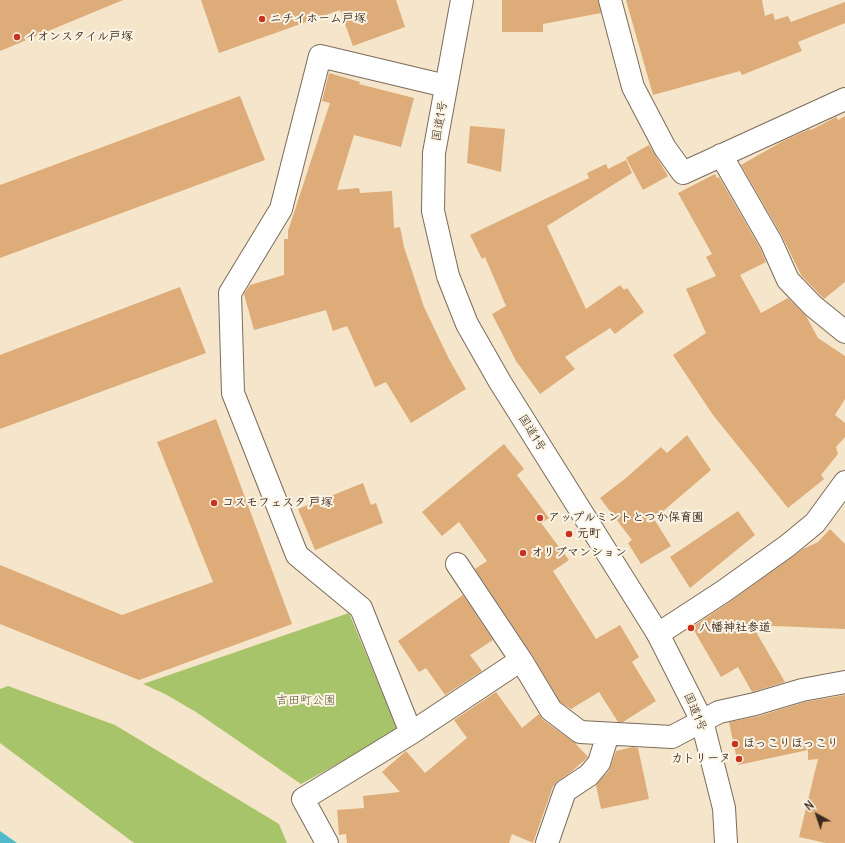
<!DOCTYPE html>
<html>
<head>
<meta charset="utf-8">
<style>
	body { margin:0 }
	#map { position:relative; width:845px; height:843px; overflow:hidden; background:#f5e5ca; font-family:Delius,sans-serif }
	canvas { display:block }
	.north { position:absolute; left:797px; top:795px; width:40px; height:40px; -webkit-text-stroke:3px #fcf5e5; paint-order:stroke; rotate:320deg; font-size:11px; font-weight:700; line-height:16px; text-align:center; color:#3b2a1e }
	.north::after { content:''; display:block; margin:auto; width:14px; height:18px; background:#3b2a1e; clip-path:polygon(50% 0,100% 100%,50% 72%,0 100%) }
</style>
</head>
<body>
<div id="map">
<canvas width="845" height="843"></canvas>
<div class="north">N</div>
</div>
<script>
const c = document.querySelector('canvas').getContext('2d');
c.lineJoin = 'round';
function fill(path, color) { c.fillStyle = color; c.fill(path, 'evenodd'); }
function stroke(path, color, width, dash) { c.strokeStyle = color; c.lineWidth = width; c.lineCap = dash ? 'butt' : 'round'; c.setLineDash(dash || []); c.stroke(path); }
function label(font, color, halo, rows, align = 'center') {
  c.font = font + ' Delius,"Klee One",sans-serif'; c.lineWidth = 4; c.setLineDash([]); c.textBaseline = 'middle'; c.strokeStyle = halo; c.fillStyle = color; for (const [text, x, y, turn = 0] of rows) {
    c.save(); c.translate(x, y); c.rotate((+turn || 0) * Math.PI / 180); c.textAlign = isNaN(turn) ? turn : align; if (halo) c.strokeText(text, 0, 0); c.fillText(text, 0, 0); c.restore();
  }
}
fill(new Path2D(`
	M349,613L398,731L301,784L196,712L165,694L143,684Z
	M8,686L115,725L279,824L287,843H134L0,743V689Z`), '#a8c46a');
fill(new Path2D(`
	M0,831L17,843H0Z`), '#4fbbca');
fill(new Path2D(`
	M0,0H123L0,51Z
	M201,0H396L405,27L353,46L340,10L219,53Z
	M502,0H598L601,13L543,24V32H502Z
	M626,0H762L765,16L773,13L775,20L788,16L791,22L845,2V23L798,42L802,51L742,75L740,71L653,95Z
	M329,73L360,82L359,84L414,98L401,147L354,135L337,190L359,188L360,193L392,191L394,228L400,227L404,247L424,307L449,359L466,389L411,423L386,382L375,387L347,326L333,331L326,310L254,330L244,294L250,285L284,275V239H288V231L330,103L322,101Z
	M240,96L265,160L0,258V185Z
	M845,116V282L824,299L801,275L782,236L741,165L783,141L810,129L811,130L836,117L838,120Z
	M470,126L505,129L501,172L467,163Z
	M649,145L668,176L643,190L626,158Z
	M626,160L632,173L547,226L586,309L620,285L624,290L627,288L644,312L615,334L610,328L565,357L575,369L540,394L516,361L492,314L506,306L485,257L482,259L470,235L589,178L587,173L606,164L608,169Z
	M715,174L717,178L719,177L760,248L766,262L740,275L761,313L788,298L806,316L818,338L845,356V399L835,415L845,423V437L836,447L838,454L821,475L824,479L788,508L713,415L673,355L706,333L686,289L716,276L706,257L712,254L678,193Z
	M180,287L206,353L0,429V355Z
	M216,419L292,624L139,680L0,624V565L122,615L213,582L157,442Z
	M687,435L711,470L654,519L671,546L641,564L628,543L632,540L600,498L626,478L661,447L667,453Z
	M504,444L524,469L517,475L549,518L541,523L569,560L553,571L596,639L620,625L639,657L632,662L656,701L623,722H618L599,692L571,709L560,702L531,653L475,569L487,561L459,522L442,536L422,512Z
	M363,483L371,505L376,503L383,523L315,550L298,509Z
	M738,511L755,535L690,588L670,557Z
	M830,529L845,544V629L752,625L785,682L752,692L738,667L721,677L692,627L731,601L803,549L818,542Z
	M463,595L493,640L470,655L482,671L445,695L426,668L419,672L398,641Z
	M496,692L522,728L539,714L543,720L575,743L588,757L571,772L558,781L553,786L533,843L512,834L509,843H347L346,834L339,835L337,810L364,808L363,796L400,792L382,772L406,751L425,773L467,738L454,720Z
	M845,695V843H826L799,837L818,759L808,760V750L738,765L729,722L759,716L805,702Z
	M633,747L638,748L649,799L601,809L596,785L609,771L616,751Z`), '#deac78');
const minor = new Path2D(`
	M610,0L633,87L665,148L683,173L845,99
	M721,155L771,242L788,280L813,306L845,332
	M457,564L521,660L551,710L580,732L672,737L719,712L755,704L802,690L845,682
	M658,634L724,591L787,546L815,523L845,482
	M411,733L361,608L297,555L233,393L230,293L281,209L320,56L446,86
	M327,843L303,799L411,733L521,660
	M547,843L565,791L589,775L599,763L608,734`);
const highway = new Path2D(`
	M462,0L434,153L433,211L448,276L467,324L500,382L658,634L702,721L724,808L726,843`);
stroke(minor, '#7c6b5a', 24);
stroke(highway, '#7c6b5a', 24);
stroke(minor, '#fff', 22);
stroke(highway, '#fff', 22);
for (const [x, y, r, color] of [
	[262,19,4,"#c8321e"],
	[17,37,4,"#c8321e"],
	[214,503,4,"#c8321e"],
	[540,518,4,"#c8321e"],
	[569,534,4,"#c8321e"],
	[523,553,4,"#c8321e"],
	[691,628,4,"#c8321e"],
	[735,744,4,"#c8321e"],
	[739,759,4,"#c8321e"]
]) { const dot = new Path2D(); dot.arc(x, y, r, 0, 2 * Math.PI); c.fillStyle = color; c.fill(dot); stroke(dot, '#fcf5e5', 1.5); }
label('bold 12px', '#3b2a1e', '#fcf5e5', [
	["ニチイホーム戸塚",270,19],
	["イオンスタイル戸塚",25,37],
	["コスモフェスタ 戸塚",222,503],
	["アップルミントとつか保育園",548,518],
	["元町",577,534],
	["オリブマンション",531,553],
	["八幡神社参道",699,628],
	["ほっこりほっこり",743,744],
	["カトリーヌ",731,759,"right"]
], 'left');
label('12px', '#3b2a1e', '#fcf5e5', [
	["国道1号",440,121,-80],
	["国道1号",532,433,58],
	["国道1号",695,712,67]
]);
label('12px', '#5c5835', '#fcf5e5', [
	["吉田町公園",306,701]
]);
</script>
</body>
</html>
